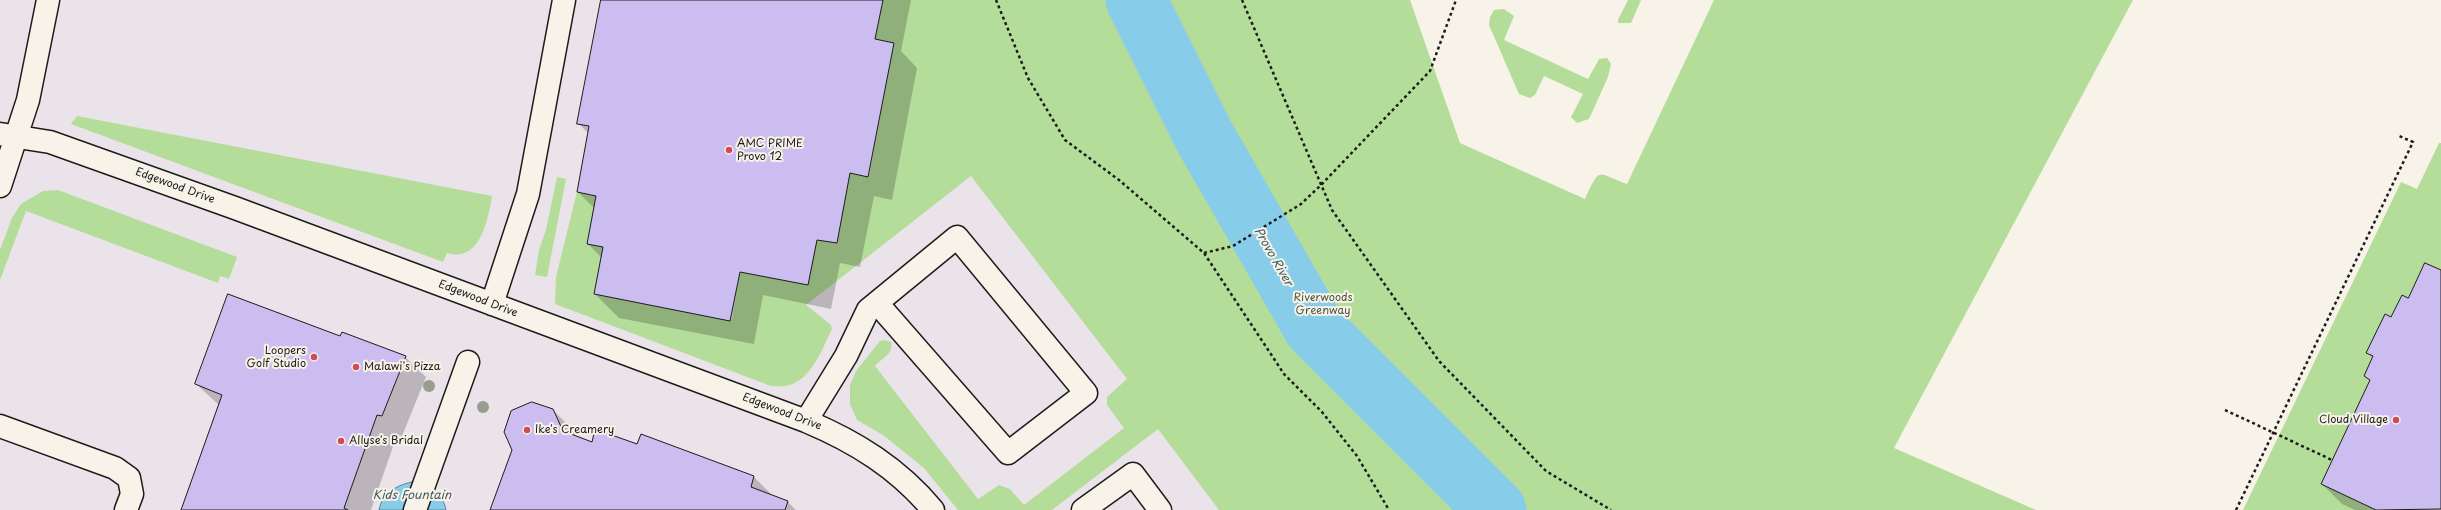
<!DOCTYPE html>
<html>
<head>
<meta charset="utf-8">
<style>
	body { margin:0 }
	canvas { display:block; background:#f7f3e8 }
</style>
</head>
<body>
<canvas width="2441" height="510"></canvas>
<script>
const c = document.querySelector('canvas').getContext('2d');
c.lineJoin = 'round';
function fill(path, color) { c.fillStyle = color; c.fill(path, 'evenodd'); }
function stroke(path, color, width, dash) { c.strokeStyle = color; c.lineWidth = width; c.lineCap = dash ? 'butt' : 'round'; c.setLineDash(dash || []); c.stroke(path); }
function label(font, color, halo, rows, align = 'center') {
  c.font = font + ' "Playpen Sans",sans-serif'; c.lineWidth = 4; c.setLineDash([]); c.textBaseline = 'middle'; c.strokeStyle = halo; c.fillStyle = color; for (const [text, x, y, turn = 0] of rows) {
    c.save(); c.translate(x, y); c.rotate((+turn || 0) * Math.PI / 180); c.textAlign = isNaN(turn) ? turn : align; if (halo) c.strokeText(text, 0, 0); c.fillText(text, 0, 0); c.restore();
  }
}
fill(new Path2D(`
	M0,0H907L953,146L1225,510H0Z`), '#eae3ea');
fill(new Path2D(`
	M883,0H1410L1460,143L1585,199C1601,164 1597,174 1627,184L1714,0H2133L1894,448L2036,510H1219L1158,429L1052,510H958L924,468L883,435L857,420L850,404V385L856,371L880,341L885,340L891,342C894,354 882,358 875,366L978,499L999,485L1010,489L1024,505L1124,428L1107,405V397L1127,379L971,176L806,305L831,325L832,329C822,349 813,377 790,385C785,387 777,386 771,386L555,304L556,277L577,192L596,196L603,247L594,294L732,320L740,272L808,285L817,240L837,243L850,173L869,177L894,43L875,39Z
	M1628,0H1641L1631,23H1618V20Z
	M1504,9L1514,16L1504,40L1588,79L1599,59L1607,58L1611,64L1608,77L1589,119L1577,123L1571,117L1583,94L1544,76L1535,95L1530,98L1519,94L1489,25L1490,17L1494,10Z
	M77,116L492,196C488,220 480,263 447,253L443,262L71,124Z
	M2439,143H2441V270L2425,263L2408,298L2402,295L2391,317L2385,314L2366,353L2373,356L2364,376L2370,380L2321,484L2376,510H2243L2401,182L2417,189Z
	M557,177L566,179L547,277L535,275L539,250L546,230Z
	M58,190L237,257L229,279L220,276L218,283L26,211L0,280V250L12,218L21,204L43,191Z`), '#b4dd9a');
const water = new Path2D(`
	M412,482C428,485 443,493 446,510H379C382,493 397,485 412,482Z`);
fill(water, '#87cde9');
stroke(water, '#5c8697', 1);
fill(new Path2D(`
	M602,0H911L901,51L917,68L892,200L874,196L860,267L840,263L831,309L763,295L754,344L619,318L595,294L602,258L588,244L595,209L578,192L589,134L578,123Z
	M2441,271V510H2355L2342,504L2322,484L2371,382L2365,376L2373,358L2368,353L2392,318L2409,299Z
	M340,337L405,357L426,377L402,436L397,435L371,510H182L220,406L196,384Z
	M553,410L574,431L576,437L592,444L637,446L642,435L754,477L774,497L788,502L796,510H491Z`), '#0003');
stroke(new Path2D(`
	M1136,0L1204,136L1314,328L1496,510`), '#87cde9', 61);
const building = new Path2D(`
	M601,0H883L875,39L894,43L868,177L850,173L837,243L817,240L808,285L740,272L730,321L594,294L603,247L587,244L596,196L577,192L589,126L577,124Z
	M2425,263L2441,270V509L2376,510L2321,484L2370,380L2364,376L2373,356L2366,353L2385,314L2391,317L2402,295L2408,298Z
	M228,294L340,336L342,332L406,356L382,416L377,415L344,508L348,510H181L222,395L195,384Z
	M532,402L553,409L563,431L592,442L595,429L637,444L641,434L754,476L751,487L788,501L785,510H490L512,450L504,432L511,411Z`);
fill(building, '#cbbdef');
stroke(building, '#1c1c1c', 1);
const minor = new Path2D(`
	M0,134L50,142L235,208L806,421C856,442 898,468 933,510
	M0,186L28,100L48,0
	M492,304L528,194L564,0
	M806,421L846,356L868,310L957,237L1086,393L1008,453L877,303
	M0,426L115,468L129,478L132,494L126,510
	M415,510L468,362
	M1083,510L1133,474L1160,510`);
stroke(minor, '#1c1c1c', 25);
stroke(new Path2D(`
	M996,0L1028,78L1065,140L1119,180L1204,253L1284,374L1322,412L1357,456L1389,510
	M1242,0L1332,210L1439,361L1546,471L1611,510
	M1204,253L1233,246L1301,204L1321,185L1430,71L1456,0
	M2225,410L2332,460
	M2236,510L2413,142L2397,135`), '#1c1c1c', 2.5, [3, 3]);
stroke(minor, '#f7f3e8', 22);
c.fillStyle = '#989d8d';
for (const [x, y] of [
	[429,386],
	[483,407]
]) { c.beginPath(); c.arc(x, y, 6, 0, 2 * Math.PI); c.fill(); }
for (const [x, y, r, color] of [
	[729,150,4,"#d1495b"],
	[314,357,4,"#d1495b"],
	[356,367,4,"#d1495b"],
	[2396,420,4,"#d1495b"],
	[527,430,4,"#d1495b"],
	[341,441,4,"#d1495b"]
]) { const dot = new Path2D(); dot.arc(x, y, r, 0, 2 * Math.PI); c.fillStyle = color; c.fill(dot); stroke(dot, '#f7f3e8', 1.5); }
label('11px', '#1c1c1c', '#f7f3e8', [
	["AMC PRIME",737,144],
	["Provo 12",737,157],
	["Loopers",306,351,"right"],
	["Golf Studio",306,364,"right"],
	["Malawi's Pizza",364,367],
	["Cloud Village",2388,420,"right"],
	["Ike's Creamery",535,430],
	["Allyse's Bridal",349,441]
], 'left');
label('11px', '#1c1c1c', '#f7f3e8', [
	["Edgewood Drive",175,186,20],
	["Edgewood Drive",478,299,21],
	["Edgewood Drive",782,412,21]
]);
label('11px', '#4a5642', '#f7f3e8', [
	["Riverwoods",1323,298],
	["Greenway",1323,311]
]);
label('italic 12px', '#415a64', '#f7f3e8', [
	["Provo River",1273,257,60],
	["Kids Fountain",412,496]
]);
</script>
</body>
</html>
